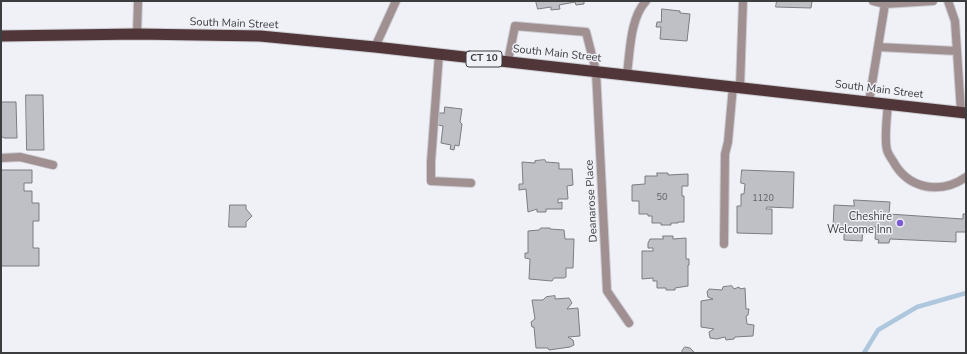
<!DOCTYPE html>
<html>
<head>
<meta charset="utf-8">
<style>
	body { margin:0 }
	#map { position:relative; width:967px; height:354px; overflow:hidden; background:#f0f1f7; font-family:"Nunito Sans",sans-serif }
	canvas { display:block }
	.frame { position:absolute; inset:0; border:2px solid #3c3d3f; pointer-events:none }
</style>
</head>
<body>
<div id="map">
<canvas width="967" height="354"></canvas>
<div class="frame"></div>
</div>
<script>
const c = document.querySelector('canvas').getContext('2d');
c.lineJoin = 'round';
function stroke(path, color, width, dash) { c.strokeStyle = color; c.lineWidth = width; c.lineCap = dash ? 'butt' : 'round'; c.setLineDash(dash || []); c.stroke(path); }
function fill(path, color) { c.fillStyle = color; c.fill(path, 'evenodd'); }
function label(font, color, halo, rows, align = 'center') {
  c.font = font + ' "Nunito Sans",sans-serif'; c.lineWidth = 3; c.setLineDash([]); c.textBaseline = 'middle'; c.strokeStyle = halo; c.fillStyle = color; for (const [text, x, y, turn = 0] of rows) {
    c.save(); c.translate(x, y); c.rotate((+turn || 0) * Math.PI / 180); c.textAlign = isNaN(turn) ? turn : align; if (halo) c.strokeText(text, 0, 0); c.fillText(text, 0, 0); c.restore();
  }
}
stroke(new Path2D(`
	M864,353L878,330L917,307L966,293`), '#aec7dd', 4.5);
const building = new Path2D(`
	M536,1H584V4L576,5L575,2L559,5L560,9L551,10V7L538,9Z
	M777,1H812L811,8L776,7Z
	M662,9L680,11V13L690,14L687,41L660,39L661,27H656L657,22H661Z
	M26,95H43L44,150H27Z
	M1,102H16L17,138H4L1,136Z
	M445,107L462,109L460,122L462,124L459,146L455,145L454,150L450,149L451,145L441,143L443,126L438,125L439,113H444Z
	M545,160L546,162L559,163V169H572L573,185L567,186L568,199H558V203L562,202V209H546V212H537V209L528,212L526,189L519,190V184H523L522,162L535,163V161Z
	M1,170H32V183H24V191H32V203H39V221H33V248H39V266H1Z
	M742,170L794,172L793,208L767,207L766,209H772V234L737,233V206H741V194H744L745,184L741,183Z
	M657,173H668V175L688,174V186H682V196H684V222H678V223H671V225H661V223H652V216H648V214H639V201H632V185L645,184V176H657Z
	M854,200L890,202L889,214L963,219V214H966V232H956V242L890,239L889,243H878L879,240L875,239L876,227H868V229H863L862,241L844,240V228H833L834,205L854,206Z
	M230,205H246V209L252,216L246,222V227H229Z
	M541,228H550V229L564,230L565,239H574L573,268H566V277L564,278H554L552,281L529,279L530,259L525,258V253H528V231L539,230Z
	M663,236H673V239L686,238V259H689V265H688V286L675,288V290H666V288H657V281H653V278L642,279V251H653V248H648V243L650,239H663Z
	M732,286L734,289L739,287L740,289L745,288L746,309H749L748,315L746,316L747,324L754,325L753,336L735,337L734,339L726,340L725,337L717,339L710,338L709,332L714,329L701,327V301L713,299L708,297L707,292L709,289L722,290L723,287Z
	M555,296V299L569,298L572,303L567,309L578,308L580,336L568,337L573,340L574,345L570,347L549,350L548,348H536L534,327H532L531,322L535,319L532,300H543L546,297Z
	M685,347L690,348L695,353H682V351Z`);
fill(building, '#bfc0c6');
stroke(building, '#7b7c81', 1);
const service = new Path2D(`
	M873,1L885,4
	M948,1L955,21L961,112
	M878,47L957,51
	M439,54L431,162V181L471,183
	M508,61L515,26L586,32L596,71
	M627,74C630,52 630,18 646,1
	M740,87L743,1
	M869,102L885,4L933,1
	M888,104C887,117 884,138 887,150C888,154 891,158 893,161C908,189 940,195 966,177
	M724,244L725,154L728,142L733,86`);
const minor = new Path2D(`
	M137,34L138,1
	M596,71L607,291L629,323
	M1,158L20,157L53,165`);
const tertiary = new Path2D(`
	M375,47L396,1`);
const trunk = new Path2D(`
	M1,36L137,34L260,36L375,47L966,113`);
stroke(service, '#cccdd2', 10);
stroke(minor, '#cccdd2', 10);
stroke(tertiary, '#cccdd2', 10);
stroke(trunk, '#cccdd2', 13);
stroke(service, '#a09092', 8);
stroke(minor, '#a09092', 8);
stroke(tertiary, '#a09092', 8);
stroke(trunk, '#503639', 11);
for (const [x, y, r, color] of [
	[900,223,4,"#7c5bd5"]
]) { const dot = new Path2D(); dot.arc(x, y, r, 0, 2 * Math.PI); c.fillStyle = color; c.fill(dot); stroke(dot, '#f0f1f7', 1.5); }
label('9px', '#5d5e61', null, [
	["50",662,198],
	["1120",763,199]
]);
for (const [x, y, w] of [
	[484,59,36]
]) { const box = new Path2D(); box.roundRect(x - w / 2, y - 8, w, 16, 3); c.fillStyle = '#f0f1f7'; c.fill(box); stroke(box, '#3c3d3f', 1); }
label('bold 10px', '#3c3d3f', null, [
	["CT 10",484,59]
]);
label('11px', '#3c3d3f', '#f0f1f7', [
	["South Main Street",234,24,2],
	["South Main Street",557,54,6],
	["South Main Street",879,90,7],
	["Deanarose Place",592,201,-93]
]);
label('11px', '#3c3d3f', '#f0f1f7', [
	["Cheshire",892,217],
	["Welcome Inn",892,230]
], 'right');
</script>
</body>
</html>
